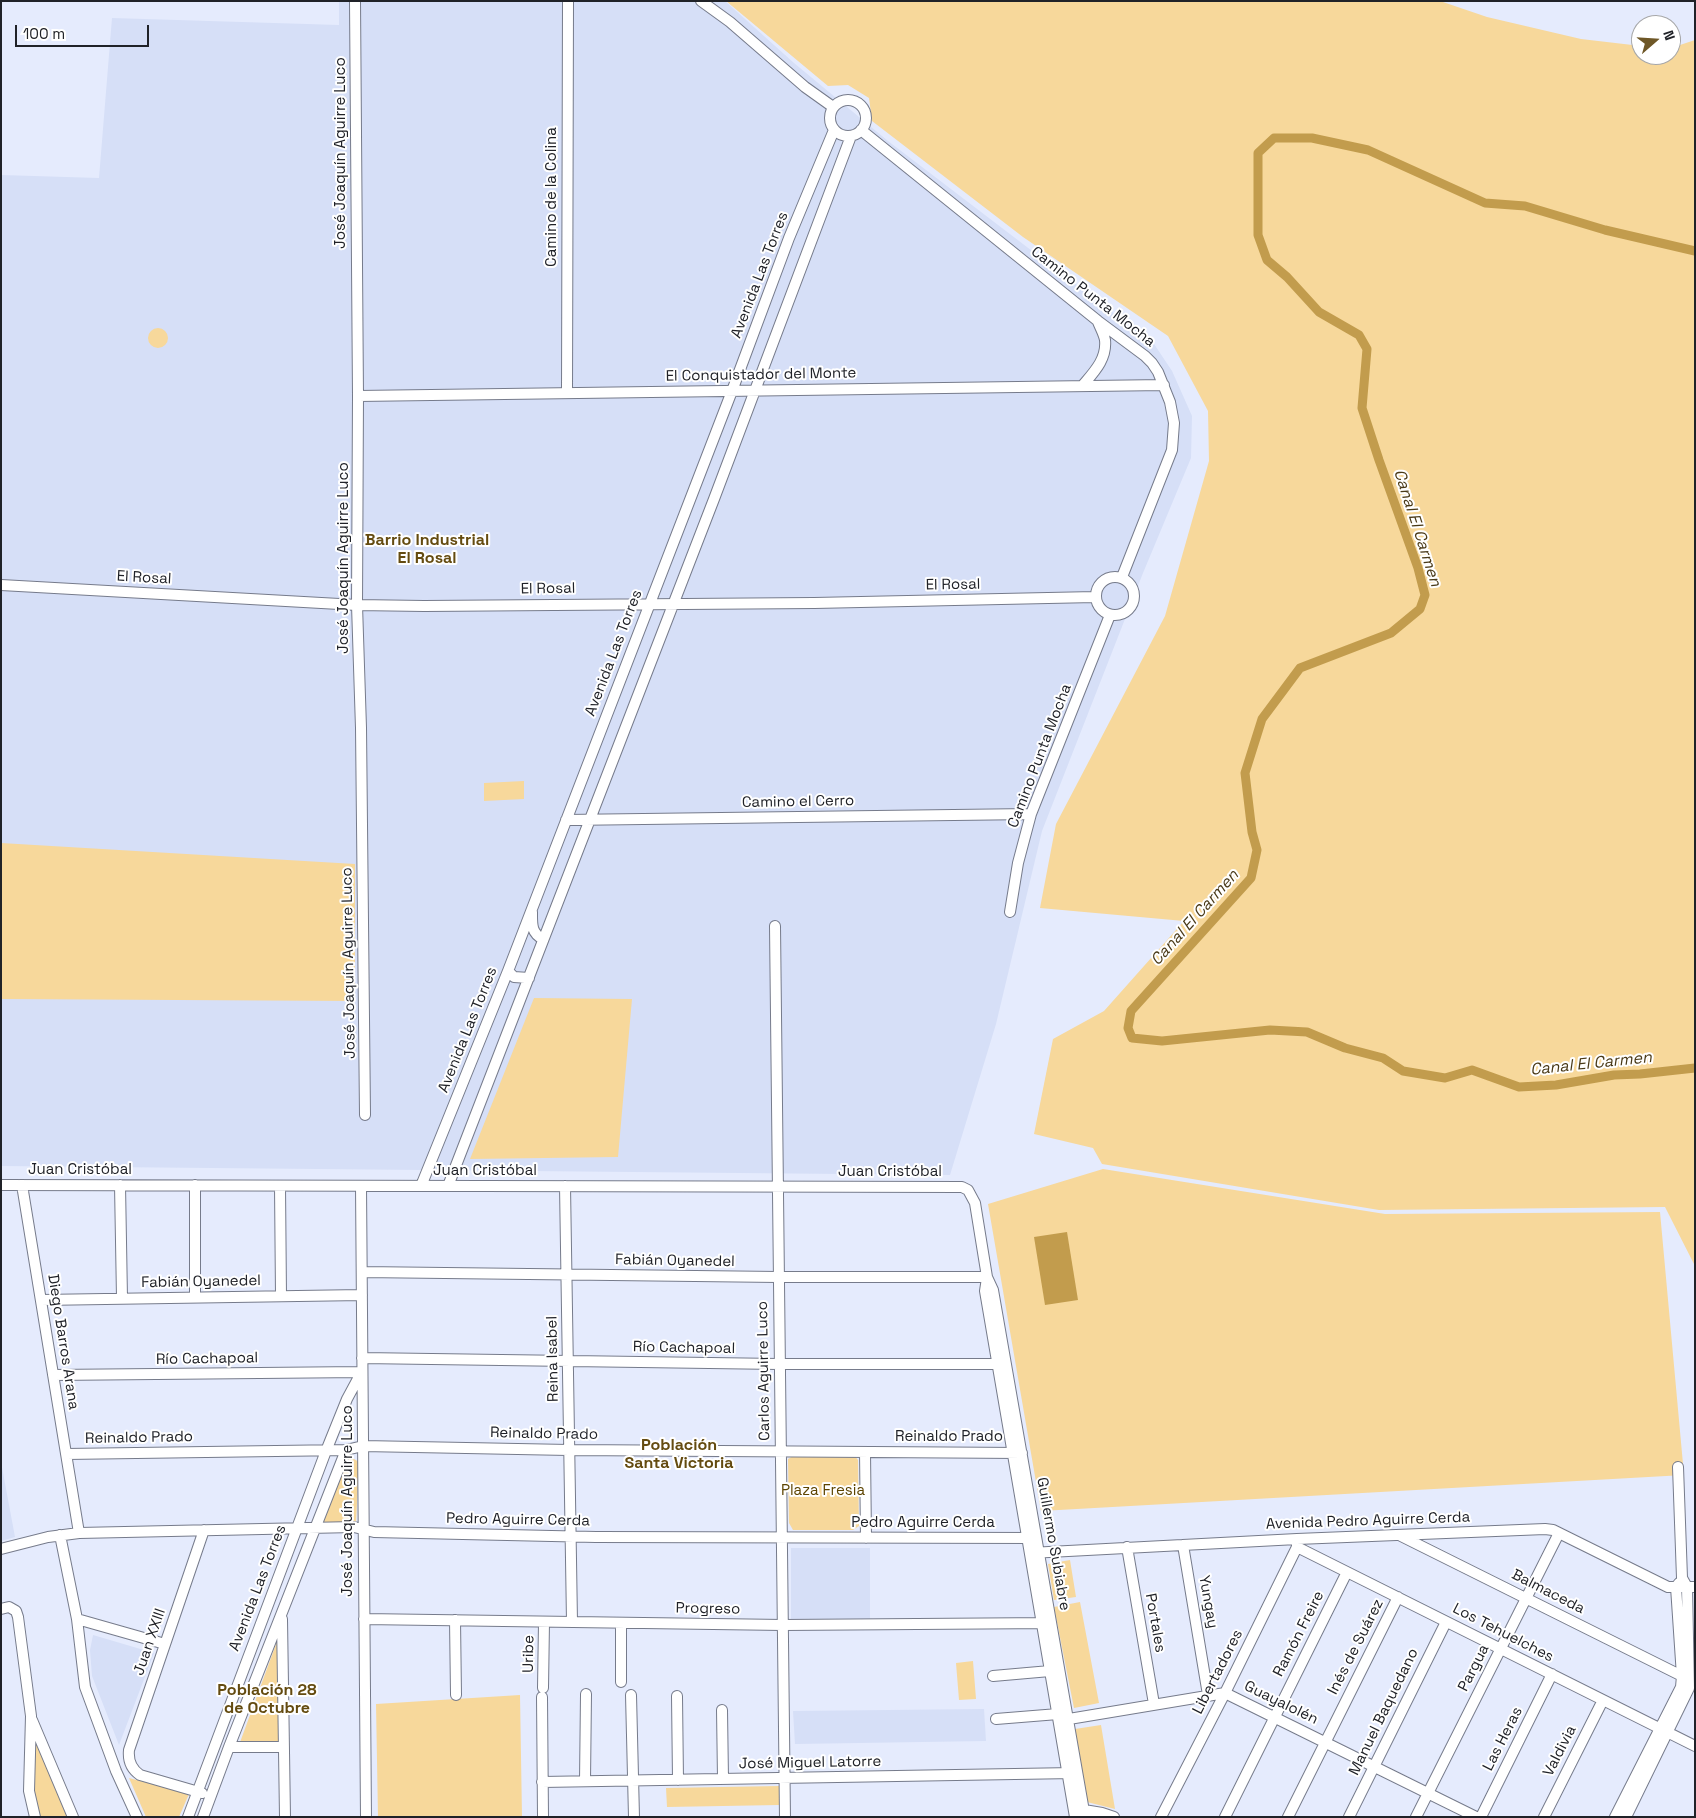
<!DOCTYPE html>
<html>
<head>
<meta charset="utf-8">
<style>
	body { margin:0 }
	#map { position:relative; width:1696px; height:1818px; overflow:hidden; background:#e5ebfd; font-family:"Space Grotesk",sans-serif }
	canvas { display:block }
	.frame { position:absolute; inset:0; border:2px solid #202228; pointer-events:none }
	.north { position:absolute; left:1631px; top:15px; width:50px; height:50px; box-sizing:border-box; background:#fff; border:1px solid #a6a7a9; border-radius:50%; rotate:71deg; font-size:14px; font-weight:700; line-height:20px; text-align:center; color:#202228 }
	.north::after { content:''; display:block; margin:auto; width:18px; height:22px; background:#6e5727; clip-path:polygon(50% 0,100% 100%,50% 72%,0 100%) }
	.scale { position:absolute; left:15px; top:25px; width:134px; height:22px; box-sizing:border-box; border:2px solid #202228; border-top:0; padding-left:6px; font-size:15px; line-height:18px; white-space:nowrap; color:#202228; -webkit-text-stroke:4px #fff; paint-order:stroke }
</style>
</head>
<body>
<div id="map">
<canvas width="1696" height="1818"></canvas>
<div class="frame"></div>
<div class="north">N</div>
<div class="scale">100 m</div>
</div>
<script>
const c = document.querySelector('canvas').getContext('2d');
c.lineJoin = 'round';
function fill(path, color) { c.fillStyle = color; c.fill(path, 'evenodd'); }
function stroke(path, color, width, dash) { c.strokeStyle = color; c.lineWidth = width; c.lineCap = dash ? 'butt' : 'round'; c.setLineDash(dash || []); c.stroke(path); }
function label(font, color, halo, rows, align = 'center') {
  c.font = font + ' "Space Grotesk",sans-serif'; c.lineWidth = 4; c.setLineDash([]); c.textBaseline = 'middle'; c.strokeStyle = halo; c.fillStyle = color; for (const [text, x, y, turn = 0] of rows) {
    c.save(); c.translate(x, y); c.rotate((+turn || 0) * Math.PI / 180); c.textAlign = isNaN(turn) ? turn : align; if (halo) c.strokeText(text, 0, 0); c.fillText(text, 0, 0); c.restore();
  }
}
fill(new Path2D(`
	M339,1H725L794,63L888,141L1154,344L1172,371L1192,416L1191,458L1143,573L1042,831L996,1024L950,1175L1,1166V175L99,178L112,18L339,25Z
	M1,1462L15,1537L1,1541Z
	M791,1548H870V1619H791Z
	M93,1635L154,1653L119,1745L92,1676L90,1650Z
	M984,1709L986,1741L795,1744L793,1711Z`), '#d6dff7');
fill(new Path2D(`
	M726,1H1440L1487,17L1581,39L1641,46V55H1671V48L1695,40V1266L1665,1207L1379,1210L1102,1164L1093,1148L1034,1134L1053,1039L1104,1011L1184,921L1040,908L1056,824L1165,616L1209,461L1208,411L1168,336L1023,237L872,121L869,98L848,85L828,86Z
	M148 338a10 10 0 1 1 20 0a10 10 0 1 1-20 0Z
	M524,781V799L484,801V783Z
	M1,843L355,864V1001L1,999Z
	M534,998L632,999L618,1157L470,1159Z
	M1103,1169L1385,1214L1660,1212L1684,1475L1041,1511L988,1204Z
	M854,1455L858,1460L859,1526L853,1530H793L789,1523L788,1459L793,1456Z
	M349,1456L359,1462L356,1523L323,1522Z
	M1070,1560L1076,1597L1054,1600L1048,1564Z
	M1080,1602L1099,1703L1074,1708L1054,1607Z
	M279,1636L280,1741L239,1745Z
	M973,1661L976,1699L959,1700L956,1663Z
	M520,1695L522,1817H378L376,1704Z
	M1101,1725L1115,1809L1087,1802L1075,1729Z
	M32,1728L69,1817H38L34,1809Z
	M129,1778L189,1794L179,1817H146Z
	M779,1786V1805L667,1807L666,1788Z`), '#f7d89b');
fill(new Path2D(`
	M1067,1232L1078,1300L1045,1305L1034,1237Z`), '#c29c4d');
stroke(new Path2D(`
	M1695,251L1605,230L1525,206L1485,203L1368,150L1312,138H1274L1258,153V235L1267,260L1287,277L1319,312L1359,335L1367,349L1362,408L1379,460L1418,568L1425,595L1420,609L1391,633L1300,668L1262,719L1245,773L1252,832L1257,850L1251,878L1131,1011L1128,1028L1132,1038L1162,1041L1270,1030L1307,1032L1345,1048L1383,1058L1403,1071L1445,1078L1472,1070L1519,1087L1556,1085L1614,1075L1640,1074L1695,1068`), '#c29c4d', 9);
const minor = new Path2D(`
	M355,1L358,396L357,605L361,728L365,1115
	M701,1L730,22L805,87L833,107
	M830 118a18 18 0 1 1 36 0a18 18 0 1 1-36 0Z
	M861,130L1098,321L1145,356L1152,363L1158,372L1170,402L1174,423L1172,450L1122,577
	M1083,385C1094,372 1107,359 1105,340C1104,334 1100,327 1098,322
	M567,393L568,1
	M358,396L1164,385
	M1096 596a19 19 0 1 1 38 0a19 19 0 1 1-38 0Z
	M1,585L357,605L424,606L814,603L1095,597
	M566,820L1031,814
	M532,912C532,924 531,933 543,939
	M1010,912L1018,863L1031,814L1110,615
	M775,926L785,1817
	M508,971L514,977L529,978
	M1,1185L962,1187L968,1190L975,1203L987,1277L993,1290L1085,1817
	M22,1185L79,1533
	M120,1185L122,1298
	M195,1185V1297
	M280,1186L281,1296
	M361,1186L366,1817
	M421,1186L508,971L732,391L789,238L834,130
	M448,1186L714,499L851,136
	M565,1186L572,1622
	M362,1272L778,1277H987
	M987,1278L985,1291L1075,1817
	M41,1300L362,1295
	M362,1358L779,1364H1006
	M53,1375L362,1372
	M865,1452L866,1538
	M66,1454L346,1450L363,1446L569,1450L1022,1453
	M60,1535L77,1619L85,1687L116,1771L137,1817
	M1401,1536L1682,1676
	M1183,1545L1208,1695
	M1127,1547L1154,1704
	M1297,1547L1695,1746
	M1,1549L48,1537L79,1533L354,1527L374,1532L596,1537L1036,1538
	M1030,1553L1297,1539L1545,1529L1553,1530L1668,1587H1695
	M1,1609L9,1607L16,1611L18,1617L31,1716L29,1791L35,1817
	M77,1619L165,1644
	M282,1619L285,1817
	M364,1619L783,1625L1051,1623
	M455,1620L456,1695
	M621,1623V1682
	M993,1676L1050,1671
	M543,1688L544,1622
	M631,1695L634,1817
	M677,1696L678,1780
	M542,1697L543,1817
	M722,1710L723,1779
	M996,1719L1058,1714L1069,1719L1225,1693L1476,1817
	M32,1720L73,1817
	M229,1747H284
	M585,1781L586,1694
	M542,1782L1074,1773
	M202,1793L140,1775C131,1769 128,1760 129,1750L204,1530
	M1084,1810L1102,1813L1114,1817
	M188,1817L326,1451L347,1399L361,1373
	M203,1817L229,1747L346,1450
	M1161,1817L1225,1693L1297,1547V1543
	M1225,1817L1347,1572
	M1288,1817L1398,1597
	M1349,1817L1446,1622
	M1416,1817L1559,1533
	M1481,1817L1552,1674
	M1544,1817L1603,1700
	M1615,1817L1681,1687L1682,1676L1676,1587L1679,1583
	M1626,1817L1689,1688L1687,1587L1682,1578L1678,1467`);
stroke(minor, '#767b8b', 12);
stroke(minor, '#fff', 10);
label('15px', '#202228', '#fff', [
	["José Joaquín Aguirre Luco",341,153,-90],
	["Camino de la Colina",552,197,-90],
	["Avenida Las Torres",760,275,-69],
	["Camino Punta Mocha",1093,297,38],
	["El Conquistador del Monte",761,375,-1],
	["José Joaquín Aguirre Luco",344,558,-90],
	["El Rosal",144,578,3],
	["El Rosal",953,585,-1],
	["El Rosal",548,589,-1],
	["Avenida Las Torres",614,653,-69],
	["Camino Punta Mocha",1040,756,-69],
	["Camino el Cerro",798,802,-1],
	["José Joaquín Aguirre Luco",349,963,-91],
	["Avenida Las Torres",468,1030,-68],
	["Juan Cristóbal",80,1170],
	["Juan Cristóbal",485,1171],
	["Juan Cristóbal",890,1172],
	["Fabián Oyanedel",675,1261,1],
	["Fabián Oyanedel",201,1282,-1],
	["Diego Barros Arana",63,1342,81],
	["Río Cachapoal",684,1348,1],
	["Río Cachapoal",207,1359,-1],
	["Reina Isabel",553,1359,-91],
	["Carlos Aguirre Luco",764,1371,-91],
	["Reinaldo Prado",544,1434,1],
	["Reinaldo Prado",949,1437],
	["Reinaldo Prado",139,1438,-1],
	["José Joaquín Aguirre Luco",348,1501,-90],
	["Pedro Aguirre Cerda",518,1520,1],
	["Avenida Pedro Aguirre Cerda",1368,1521,-2],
	["Pedro Aguirre Cerda",923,1523],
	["Guillermo Subiabre",1053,1544,80],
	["Avenida Las Torres",258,1588,-69],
	["Balmaceda",1548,1592,27],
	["Yungay",1208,1602,80],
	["Progreso",708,1609,1],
	["Portales",1155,1623,80],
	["Los Tehuelches",1503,1633,27],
	["Ramón Freire",1299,1634,-63],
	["Juan XXIII",150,1642,-71],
	["Inés de Suárez",1356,1647,-63],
	["Uribe",529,1654,-89],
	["Pargua",1474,1668,-63],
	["Libertadores",1218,1672,-63],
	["Guayalolén",1281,1703,26],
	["Manuel Baquedano",1384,1712,-64],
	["Las Heras",1503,1739,-63],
	["Valdivia",1560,1751,-63],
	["José Miguel Latorre",810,1763,-1]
]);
label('15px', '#5d4401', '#fff', [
	["Plaza Fresia",823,1491]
]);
label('italic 16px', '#493917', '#fff', [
	["Canal El Carmen",1417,528,72],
	["Canal El Carmen",1195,918,-48],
	["Canal El Carmen",1591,1064,-6]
]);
label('bold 16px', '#644b10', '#fff', [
	["Barrio Industrial",427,541],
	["El Rosal",427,559],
	["Población",679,1446],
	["Santa Victoria",679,1464],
	["Población 28",267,1691],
	["de Octubre",267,1709]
]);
</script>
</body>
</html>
